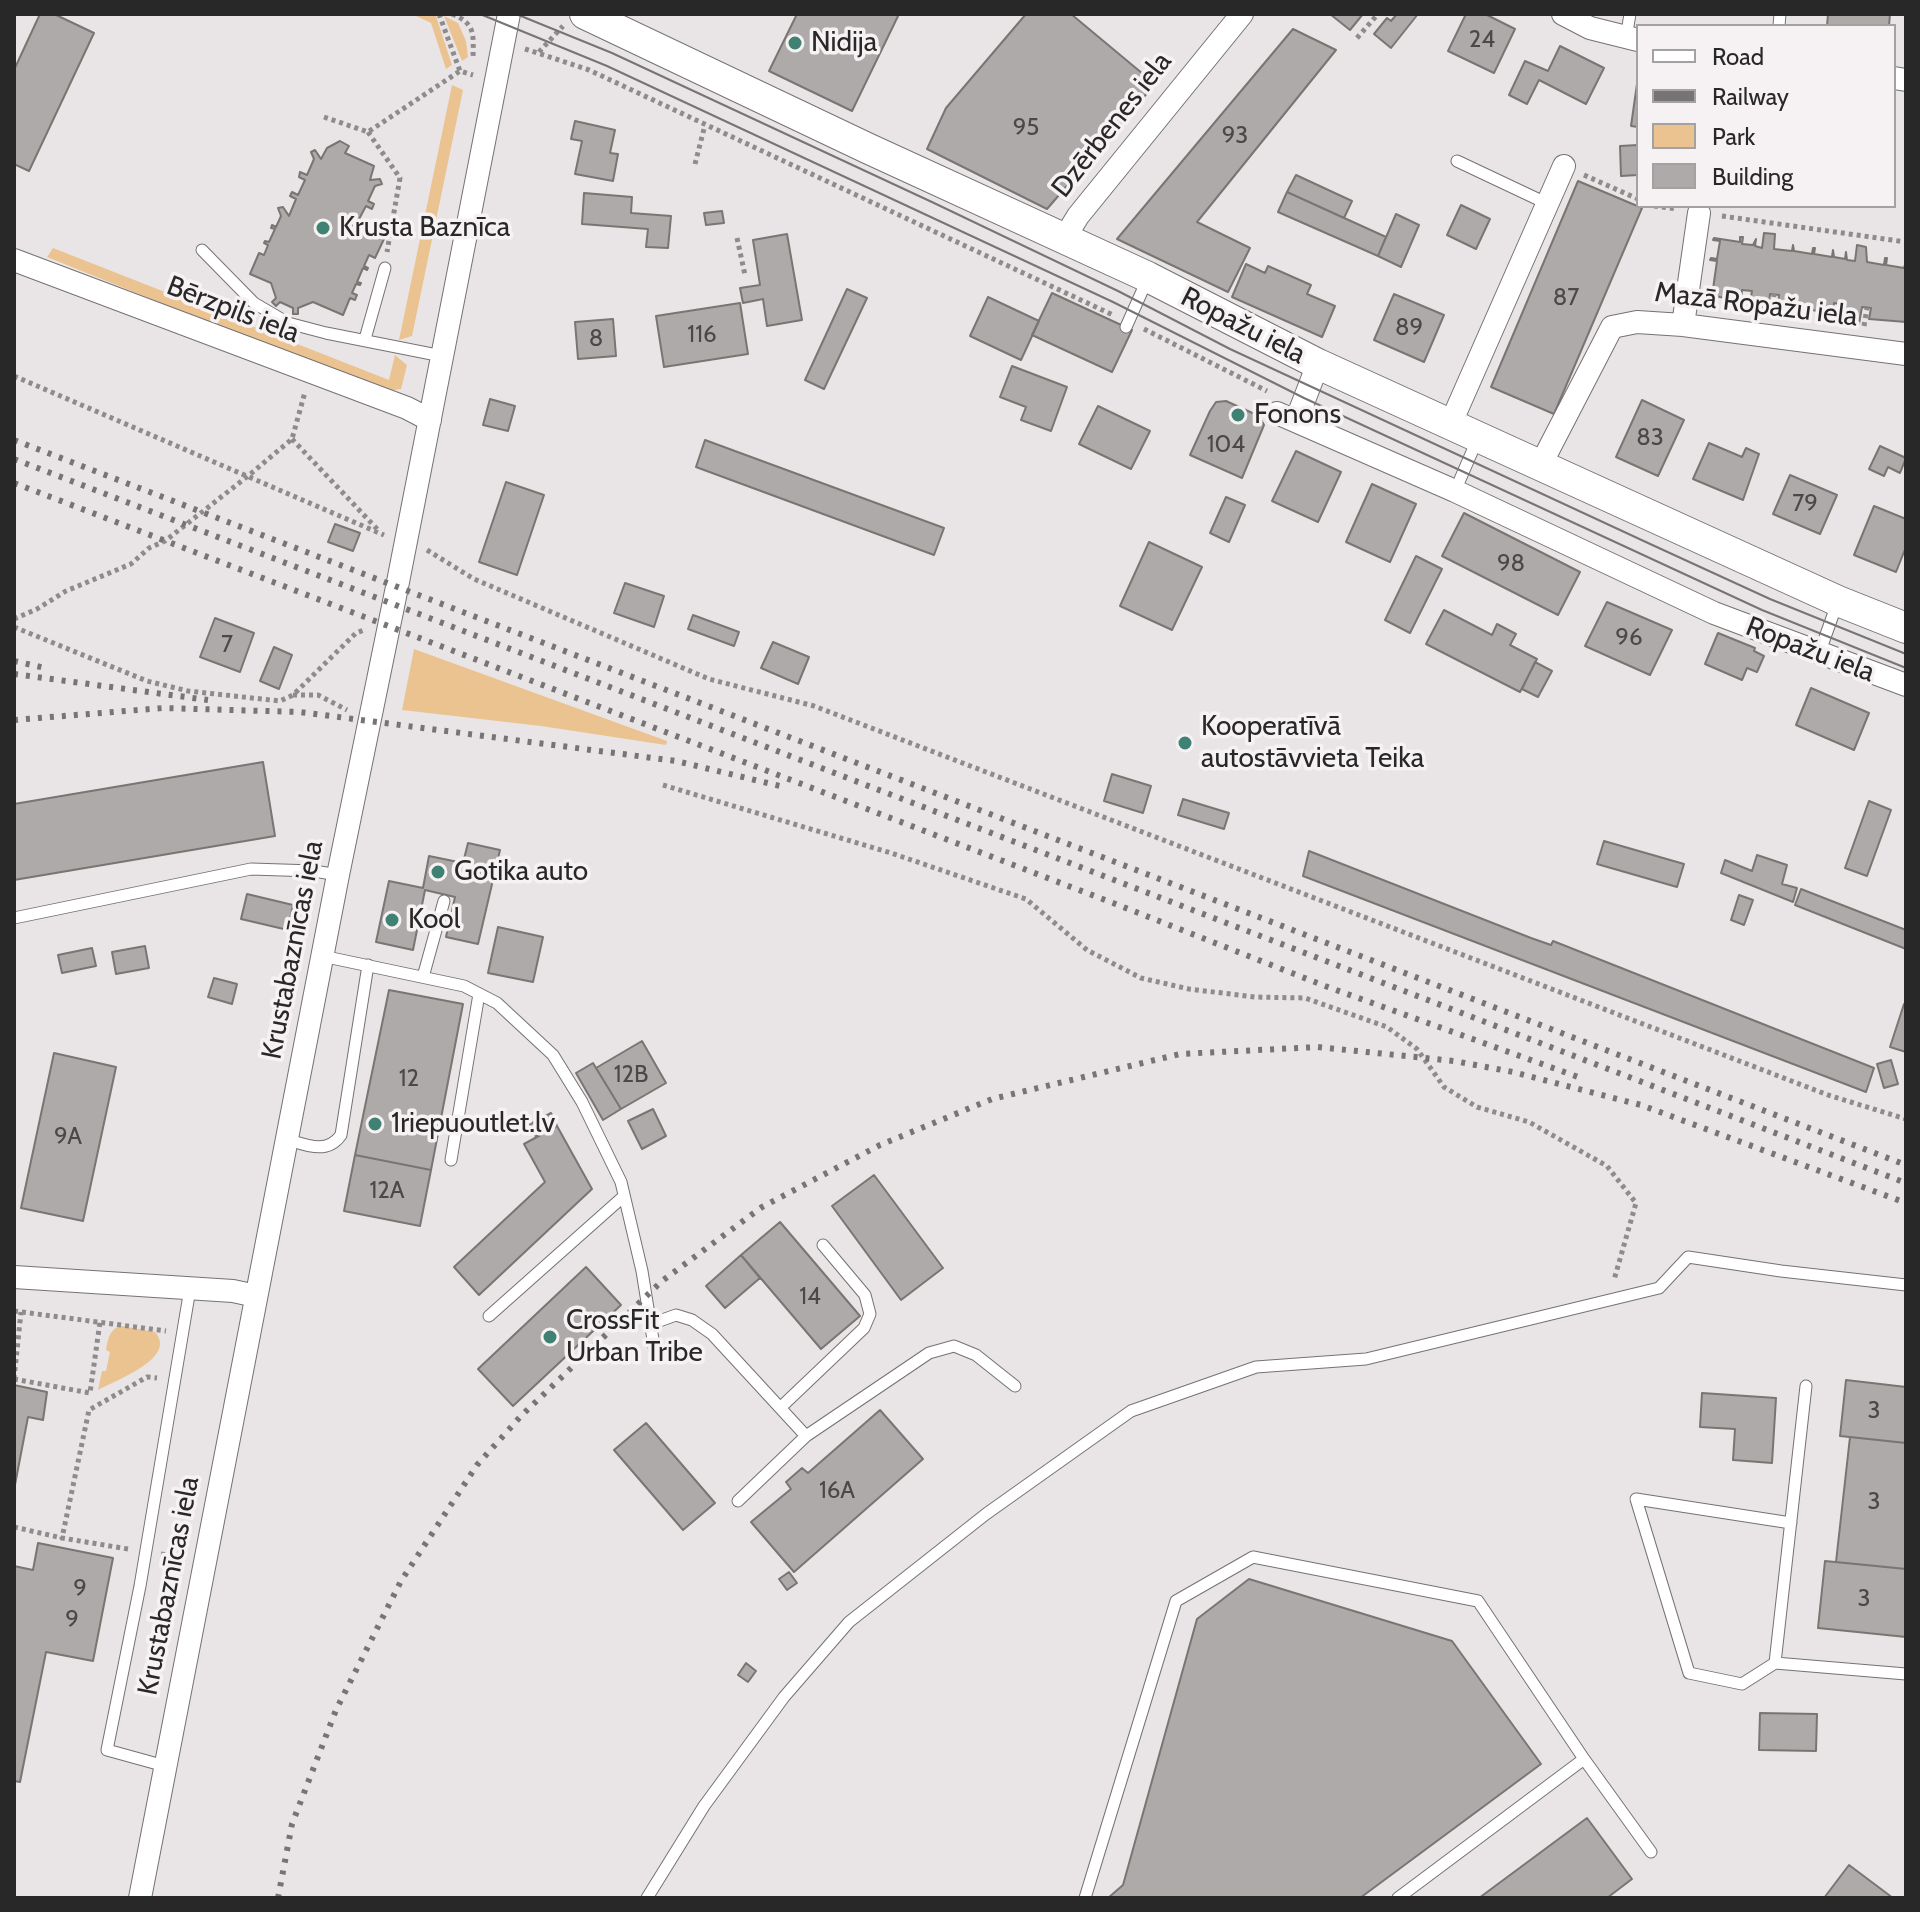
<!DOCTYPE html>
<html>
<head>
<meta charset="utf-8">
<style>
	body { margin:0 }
	#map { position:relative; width:1920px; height:1912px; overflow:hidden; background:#e9e5e6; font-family:Cabin,sans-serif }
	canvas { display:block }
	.frame { position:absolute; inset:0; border:16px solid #292828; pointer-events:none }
	.legend { position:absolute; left:1636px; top:24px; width:260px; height:184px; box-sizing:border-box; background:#f6f2f3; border:2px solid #a4a1a2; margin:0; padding:10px 14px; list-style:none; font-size:24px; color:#292828 }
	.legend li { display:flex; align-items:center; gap:16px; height:40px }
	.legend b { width:40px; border:2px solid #a4a1a2 }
</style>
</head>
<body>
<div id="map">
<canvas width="1920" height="1912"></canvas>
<div class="frame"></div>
<ul class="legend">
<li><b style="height:10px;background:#fff"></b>Road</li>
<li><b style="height:10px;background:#767474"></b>Railway</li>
<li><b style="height:22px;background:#ebc390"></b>Park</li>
<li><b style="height:22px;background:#aeaaa9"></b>Building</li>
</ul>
</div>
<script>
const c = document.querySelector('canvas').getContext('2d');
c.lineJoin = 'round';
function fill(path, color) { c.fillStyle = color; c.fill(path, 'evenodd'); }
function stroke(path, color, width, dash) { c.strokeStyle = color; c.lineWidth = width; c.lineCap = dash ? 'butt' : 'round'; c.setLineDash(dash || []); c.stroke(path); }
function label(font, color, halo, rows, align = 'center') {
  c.font = font + ' Cabin,sans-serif'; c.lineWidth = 7; c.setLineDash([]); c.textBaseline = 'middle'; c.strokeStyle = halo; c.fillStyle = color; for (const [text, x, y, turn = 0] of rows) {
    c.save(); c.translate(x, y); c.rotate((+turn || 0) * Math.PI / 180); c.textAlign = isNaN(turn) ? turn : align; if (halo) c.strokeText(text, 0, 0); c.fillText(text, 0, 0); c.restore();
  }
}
fill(new Path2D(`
	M412,14L436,16L452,65L446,69L431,23Z
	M444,16L458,23L466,41L468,57L462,61Z
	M452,85L463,90L412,336L399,340Z
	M53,248L389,380L395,355L407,365L401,389L382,392L47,257Z
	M414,649L667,741L666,745L541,726L402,710Z
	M121,1326L155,1332C178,1358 116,1380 98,1390L102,1371H106L110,1352L106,1350C108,1340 109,1329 121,1326Z`), '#ebc390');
const building = new Path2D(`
	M40,14H54L94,33L29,171L14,164V70Z
	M797,14H899L852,111L769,71Z
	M1026,14H1071L1155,84L1047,209L927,149L946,108Z
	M1330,14H1363L1350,30Z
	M1397,14H1418L1391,48L1374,34L1387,18L1391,21Z
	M1466,14H1485L1515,29L1494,73L1448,51Z
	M1828,14H1890L1889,26H1827Z
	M1293,29L1336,50L1197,222L1250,248L1228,292L1117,239Z
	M1560,46L1604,68L1586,104L1539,80L1527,104L1509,95L1525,61L1548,71Z
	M1638,77V127L1631,126Z
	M575,121L615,130L610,153L618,154L613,181L575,174L582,141L571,139Z
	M340,141L349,146L345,153L374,166L370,180L380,179L382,184L375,186L368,201L374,204L372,209L366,206L358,221L377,230L384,227L386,233L379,235L384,239L375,258L369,255L364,266L368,268L367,270L363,268L357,282L361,283L360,285L356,284L352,293L357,295L355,300L350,298L343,315L313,302L298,308V314H293V308L280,302L276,306L272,302L276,298L271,283L250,274L259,253L264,255L268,245L264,243L265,241L269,242L275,229L271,228L272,225L276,227L281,216L278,208L283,207L289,216L296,199L290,196L292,192L298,195L305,180L299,177L300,172L307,175L314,159L311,152L315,150L321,159L327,148Z
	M1638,145V175L1621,176L1620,146Z
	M1296,175L1352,201L1344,218L1287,192Z
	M1578,181L1642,208L1554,414L1491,387Z
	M1287,192L1386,237L1378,256L1278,212Z
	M584,193L632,197L631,213L671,216L668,248L646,247L648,229L582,224Z
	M1461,205L1490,219L1476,249L1447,235Z
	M722,211L724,223L706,225L704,213Z
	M1396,214L1419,225L1401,267L1378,256Z
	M1764,233L1775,234L1774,249L1792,251L1793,245L1794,251L1812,254L1813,248H1815L1814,254L1832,257L1833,250L1834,257L1845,259L1846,252L1847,260L1855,261L1857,245L1866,247L1867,262L1884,265L1885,258H1887L1886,265L1904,268L1906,261V322L1869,319L1871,308L1862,307L1859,324L1841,322L1844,305L1834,303L1833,313L1804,309L1778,305L1779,295L1770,294L1768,311L1749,308L1752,291L1742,290L1741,300L1712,296L1717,261L1710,260L1711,258L1717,259L1720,241L1713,240L1714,238L1740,242V237H1743L1742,244L1753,245L1756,239L1755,246L1762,248Z
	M787,234L802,320L767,326L763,299L743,303L740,288L760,285L753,240Z
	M1246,264L1265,273L1268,266L1311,285L1307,294L1335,306L1322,337L1232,297Z
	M847,289L867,298L824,389L805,380Z
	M1052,293L1132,330L1112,372L1032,335Z
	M1394,294L1444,315L1424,362L1374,340Z
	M988,297L1039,321L1021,360L970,336Z
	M740,303L748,354L664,367L656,316Z
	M613,319L616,356L578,359L575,322Z
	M1012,366L1067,387L1051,431L1021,420L1026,407L1000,397Z
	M490,399L515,406L508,431L483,425Z
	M1642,400L1684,420L1658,476L1616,457Z
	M1226,401L1259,416L1264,425L1242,478L1190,455L1210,411L1216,402Z
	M1098,406L1150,431L1131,469L1079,444Z
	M705,440L944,528L934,555L696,467Z
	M1709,443L1742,457L1746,448L1759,454L1743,500L1693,479Z
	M1880,446L1906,458L1900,473L1888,467L1884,476L1869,469Z
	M1296,451L1341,472L1318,522L1272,501Z
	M1790,475L1837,495L1820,534L1773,514Z
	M506,482L544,495L517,575L479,562Z
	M1372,484L1416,504L1390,562L1346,542Z
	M1226,497L1245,505L1229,542L1210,533Z
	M1874,506L1906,519V547L1896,572L1854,555Z
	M1464,513L1580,572L1558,615L1442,556Z
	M335,524L360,533L353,551L328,542Z
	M1149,542L1202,567L1172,630L1120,606Z
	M1416,556L1442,569L1410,633L1385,620Z
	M625,583L664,596L654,627L614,613Z
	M1607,602L1672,630L1650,675L1585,646Z
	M1444,610L1492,635L1497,624L1516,634L1510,645L1537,659L1520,692L1426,644Z
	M693,615L739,632L734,646L688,629Z
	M215,618L254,633L240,672L200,657Z
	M1718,633L1755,648L1754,651L1764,656L1757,672L1747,668L1742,680L1705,664Z
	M773,642L809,657L798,684L761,668Z
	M274,647L292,655L279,689L260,681Z
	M1535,662L1552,671L1538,697L1522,689Z
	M1811,688L1869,713L1854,750L1796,725Z
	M263,762L275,836L14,880V804Z
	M1112,774L1151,786L1143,813L1104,801Z
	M1183,799L1229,813L1224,829L1178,815Z
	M1869,801L1891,810L1867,876L1845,868Z
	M1604,841L1684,864L1677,887L1597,864Z
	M468,843L500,850L478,944L446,937L455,897L425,890L413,950L376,942L389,881L423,888L429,856L463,863Z
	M1309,851L1531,938L1551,945L1553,941L1874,1068L1866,1092L1303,876Z
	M1757,855L1787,865L1782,884L1797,888L1793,902L1721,873L1725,860L1752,871Z
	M1801,889L1906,930V949L1795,905Z
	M247,894L293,905L288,930L241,919Z
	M1739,895L1753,900L1744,925L1731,920Z
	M498,927L543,937L533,982L488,973Z
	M145,946L149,968L116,974L112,952Z
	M92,948L96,966L62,973L58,955Z
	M214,978L237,984L232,1004L208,997Z
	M389,990L463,1004L431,1170L355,1155Z
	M1904,1004L1906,1005V1052L1890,1047Z
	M642,1041L666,1083L621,1109L596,1068Z
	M54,1053L116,1067L83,1221L21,1208Z
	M1891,1060L1898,1084L1884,1088L1877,1064Z
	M593,1063L621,1109L603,1120L576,1073Z
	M653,1109L666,1136L642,1149L628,1121Z
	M551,1113L557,1126L536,1137L530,1124Z
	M557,1126L592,1189L479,1295L454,1267L545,1182L524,1144Z
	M355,1155L431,1170L420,1226L344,1211Z
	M874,1175L943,1268L901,1300L832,1206Z
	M780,1222L860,1316L821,1349L741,1255Z
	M741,1255L760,1278L725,1308L706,1286Z
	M586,1267L621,1305L513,1406L478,1369Z
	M1846,1380L1906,1387V1443L1840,1436Z
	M14,1385L47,1392L43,1420L28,1417L14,1490Z
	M1702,1393L1776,1398L1772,1463L1733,1460L1735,1429L1700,1427Z
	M880,1410L923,1459L794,1572L751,1522L791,1489L786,1482L802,1468L808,1473Z
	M646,1423L715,1503L683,1530L614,1450Z
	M1850,1437L1906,1443V1569L1836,1562Z
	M38,1543L113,1558L93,1661L46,1652L20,1782L14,1781V1566L33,1570Z
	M1825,1561L1906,1569V1637L1818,1628Z
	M789,1572L797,1583L787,1590L779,1579Z
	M1249,1579L1452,1641L1541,1764L1360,1898H1108L1123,1885L1197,1619Z
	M746,1663L756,1671L748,1682L738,1675Z
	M1760,1713L1817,1714L1816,1751L1759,1750Z
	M1587,1818L1632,1879L1607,1898H1479Z
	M1849,1865L1893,1898H1824Z`);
fill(building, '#aeaaa9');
stroke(building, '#787573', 2);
const lane = new Path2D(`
	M1779,26L1780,14
	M1626,38L1630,14
	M1457,161L1548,204
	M202,250L254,303L288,323L326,333L442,356
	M1126,327L1148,278
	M365,339L385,268
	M1455,491L1478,438
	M1819,654L1838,601
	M14,918L251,869L314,871L338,875
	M322,956L464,986L497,1003L553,1055L582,1102L621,1182L642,1271L655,1352
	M423,977L444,901
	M286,1139C306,1145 327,1155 341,1135L368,965
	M451,1160L479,994
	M489,1316L624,1196
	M651,1324L676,1315L692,1320L712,1334L806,1436
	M1806,1386L1775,1663L1906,1674
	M780,1408L864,1328L870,1314L865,1295L823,1245
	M738,1501L806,1436L929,1353L954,1346L976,1355L1015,1386
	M1775,1663L1742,1684L1689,1673L1636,1499L1791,1523
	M165,1766L107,1750L140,1586L190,1289
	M647,1898L704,1806L784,1697L849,1622L986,1514L1131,1411L1256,1367L1366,1359L1659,1288L1688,1257L1781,1271L1906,1285
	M1085,1898L1176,1601L1253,1557L1478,1601L1584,1759
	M1398,1898L1584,1759L1651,1852`);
const street = new Path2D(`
	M1563,14L1590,28L1638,40
	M1894,78L1906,80
	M1064,239L1078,216L1242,14
	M14,260L407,408L430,420
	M1683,325L1699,213
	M1277,413L1455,491L1714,613L1906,685
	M1296,421L1318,364
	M1450,425L1564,166
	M1540,466L1612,327L1637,322L1683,325L1906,354
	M14,1277L233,1291L256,1296
	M140,1898L338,875L397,587L509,14`);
const secondary = new Path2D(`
	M585,14L867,148L1148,277L1318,364L1838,601L1906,628`);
stroke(lane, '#757272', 13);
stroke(street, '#757272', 24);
stroke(secondary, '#757272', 32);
stroke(new Path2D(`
	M439,14L460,71
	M452,14C477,24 473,36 473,60
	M1357,38L1378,14
	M525,49L589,70L1113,315
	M539,52L563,26
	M324,117L368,132L460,71L473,75
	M368,132L400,178L387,252
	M695,164L705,125
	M1584,175L1638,199
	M1654,206L1677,209
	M1722,216L1906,242
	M737,238L745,275
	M1772,313L1774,294
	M1864,326L1867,308
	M1144,329L1267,391
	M14,376L384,535
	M292,439L379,531
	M427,550L474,579L709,679L814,706L1828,1095L1906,1119
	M14,619L37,609L66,591L131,564L149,548L165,541L248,476L292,439L305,392
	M14,627L147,681L188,691L280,701L293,695L356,633L364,630
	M293,695H318L347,710
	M663,785L891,853L1026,899L1087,950L1141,978L1189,989L1255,997L1305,998L1387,1027L1417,1049L1444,1087L1477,1107L1529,1122L1607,1166L1636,1203L1614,1280
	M14,1311L166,1331
	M14,1379L90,1393L100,1322
	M14,1379L21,1312
	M14,1527L62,1538
	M128,1549L62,1538L89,1410L147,1377L157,1378
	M161,1554L180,1557`), '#8e8b8c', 5, [4, 4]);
stroke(lane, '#fff', 11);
stroke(street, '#fff', 22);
stroke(secondary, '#fff', 30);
stroke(new Path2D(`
	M480,14L607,66L1113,302L1304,398L1762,610L1906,668
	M516,14L612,53L934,203L1118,291L1230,349L1648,543L1770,599L1906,654`), '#767474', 2);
stroke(new Path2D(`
	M14,440L1906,1165
	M14,459L1906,1183
	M14,483L1113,903L1325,986L1581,1078
	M14,661L45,668
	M14,674L208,700
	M14,720L163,708L300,712L676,761L780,786
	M278,1898L292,1824L336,1710L401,1581L477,1465L521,1416L662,1281L762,1207L880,1145L992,1099L1180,1054L1318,1047L1454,1061L1513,1072L1641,1105L1906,1203`), '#767474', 6, [4, 8]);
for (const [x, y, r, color] of [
	[795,43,8,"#3f8173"],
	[323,228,8,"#3f8173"],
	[1238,415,8,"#3f8173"],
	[1185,743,8,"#3f8173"],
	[438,872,8,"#3f8173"],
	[392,920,8,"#3f8173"],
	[375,1124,8,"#3f8173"],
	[550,1337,8,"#3f8173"]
]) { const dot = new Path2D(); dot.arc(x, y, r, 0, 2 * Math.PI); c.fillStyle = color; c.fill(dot); stroke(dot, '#f6f2f3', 3); }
label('24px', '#4a4848', null, [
	["24",1482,40],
	["95",1026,128],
	["93",1235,136],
	["87",1566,298],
	["89",1409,328],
	["116",702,335],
	["8",596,339],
	["83",1650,438],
	["104",1226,445],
	["79",1805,504],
	["98",1511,564],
	["96",1629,638],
	["7",227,645],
	["12B",631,1075],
	["12",409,1079],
	["9A",68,1137],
	["12A",387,1191],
	["14",810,1297],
	["3",1874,1411],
	["16A",837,1491],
	["3",1874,1502],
	["9",80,1589],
	["3",1864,1599],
	["9",72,1620]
]);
label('28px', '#292828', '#f6f2f3', [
	["Nidija",811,43],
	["Krusta Baznīca",339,228],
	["Fonons",1254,415],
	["Kooperatīvā",1201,727],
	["autostāvvieta Teika",1201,759],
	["Gotika auto",454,872],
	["Kool",408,920],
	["1riepuoutlet.lv",391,1124],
	["CrossFit",566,1321],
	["Urban Tribe",566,1353]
], 'left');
label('28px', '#292828', '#f6f2f3', [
	["Dzērbenes iela",1112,125,-52],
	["Mazā Ropažu iela",1756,305,7],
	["Bērzpils iela",233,310,21],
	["Ropažu iela",1243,326,27],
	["Ropažu iela",1810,650,21],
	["Krustabaznīcas iela",293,950,-79],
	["Krustabaznīcas iela",169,1586,-79]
]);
</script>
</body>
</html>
